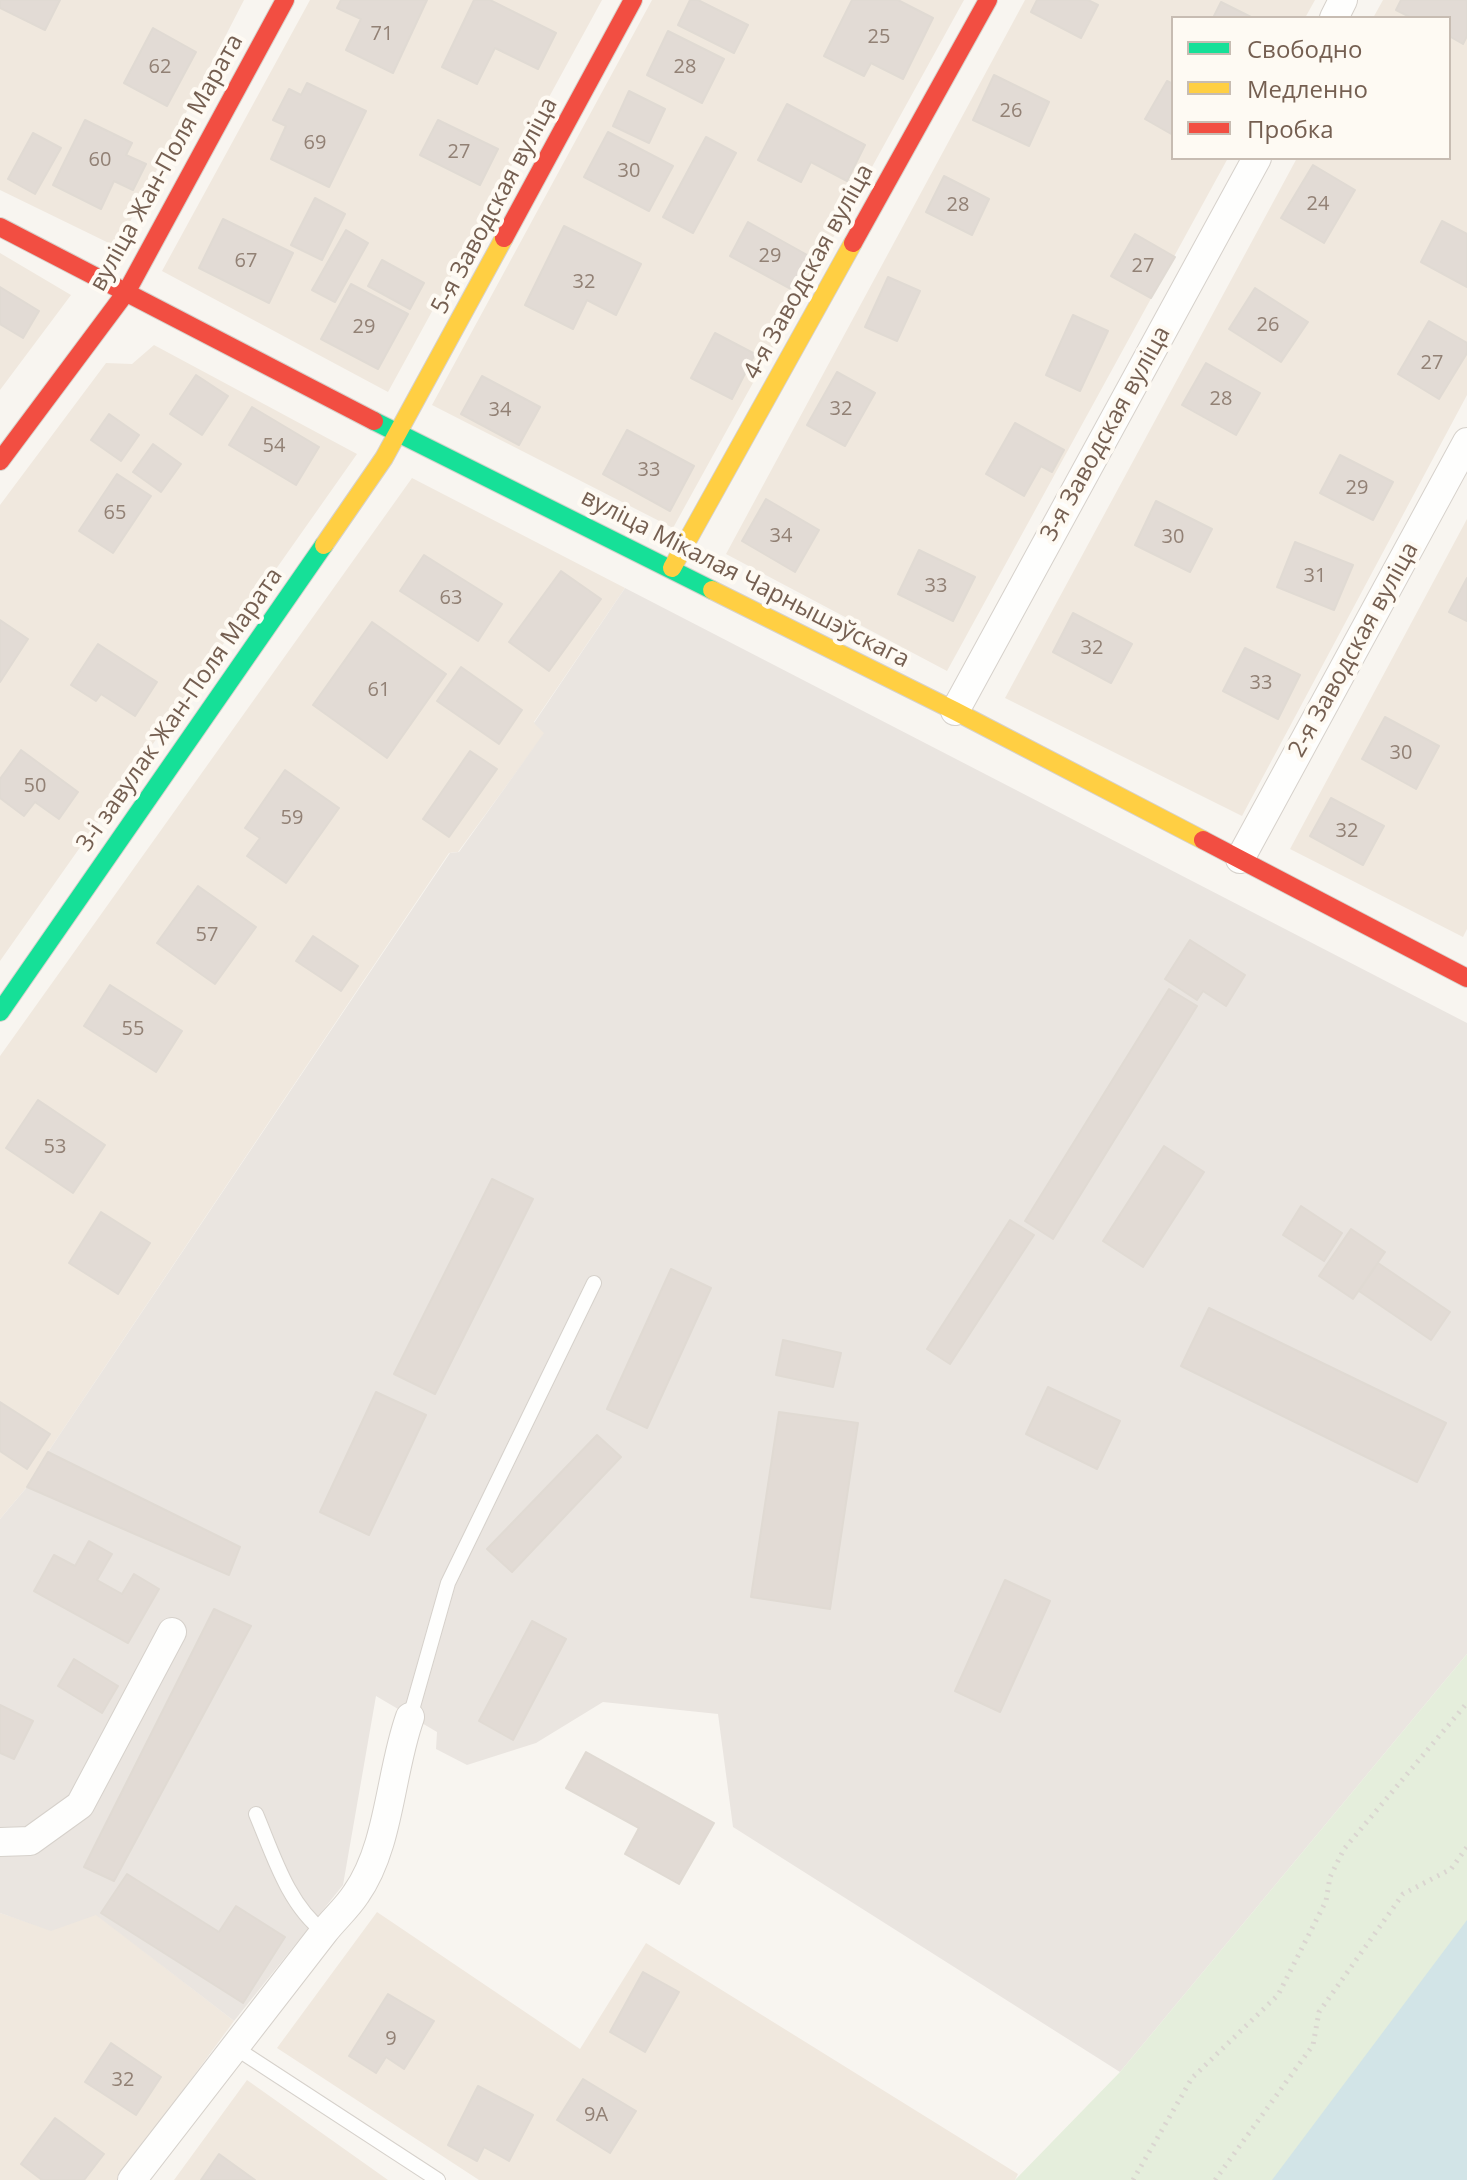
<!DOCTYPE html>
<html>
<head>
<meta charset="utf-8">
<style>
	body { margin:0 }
	#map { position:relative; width:1467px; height:2180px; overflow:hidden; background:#f8f5f0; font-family:"Open Sans",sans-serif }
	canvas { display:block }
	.legend { position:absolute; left:1171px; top:16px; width:280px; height:144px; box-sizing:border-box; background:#fefaf3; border:2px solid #c7bcb2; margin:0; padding:10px 14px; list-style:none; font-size:24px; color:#755f51 }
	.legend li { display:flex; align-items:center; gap:16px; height:40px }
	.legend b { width:40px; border:2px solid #c7bcb2 }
</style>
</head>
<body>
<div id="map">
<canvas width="1467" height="2180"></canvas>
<ul class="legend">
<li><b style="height:10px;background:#16e098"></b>Свободно</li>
<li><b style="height:10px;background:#ffcf43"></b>Медленно</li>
<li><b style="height:10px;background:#f24e42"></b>Пробка</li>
</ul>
</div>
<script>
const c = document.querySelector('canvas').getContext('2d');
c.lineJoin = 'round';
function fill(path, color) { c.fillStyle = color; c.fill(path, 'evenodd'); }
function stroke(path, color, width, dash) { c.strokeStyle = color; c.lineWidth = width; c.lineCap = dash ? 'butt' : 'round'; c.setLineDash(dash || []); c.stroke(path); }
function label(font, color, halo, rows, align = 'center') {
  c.font = font + ' "Open Sans",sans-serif'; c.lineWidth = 8; c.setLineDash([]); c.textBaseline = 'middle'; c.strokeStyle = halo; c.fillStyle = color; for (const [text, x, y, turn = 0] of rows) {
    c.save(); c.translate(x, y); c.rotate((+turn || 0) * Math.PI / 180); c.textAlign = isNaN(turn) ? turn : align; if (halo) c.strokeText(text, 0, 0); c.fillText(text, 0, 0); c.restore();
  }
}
fill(new Path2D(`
	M0,0H244L117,247L0,190Z
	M310,0H602L388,392L162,271Z
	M652,0H964L673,528L432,405Z
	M1025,0H1315L1305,18H1173V158H1228L947,671L726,554Z
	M1383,0H1467V395L1242,816L1005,698L1297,158H1449V18H1373Z
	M0,253L71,295L0,390Z
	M154,345L357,454L0,961V505L106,363L132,364Z
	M412,478L625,588L534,722L545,733L458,852L449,853L48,1452L27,1487L0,1519V1056Z
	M1467,519V929L1463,937L1290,849Z
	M377,1912L580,2049L646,1943L1018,2174L1015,2180H479L277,2048Z
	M0,1913L51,1930L96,1914L234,2021L117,2180H0Z
	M247,2080L388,2180H174Z`), '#f0e8de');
fill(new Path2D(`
	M625,588L1467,1023V1654L1120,2072L733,1827L718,1714L603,1702L536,1743L467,1765L436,1749L437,1732L376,1696L343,1885L234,2021L96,1915L51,1931L0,1913V1519L27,1487L48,1452L450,853L459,852L544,733L534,723Z`), '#eae5e0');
fill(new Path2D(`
	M1467,1654V1937L1284,2180H1015L1120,2072Z`), '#e5eedc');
fill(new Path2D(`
	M1467,1920V2180H1272Z`), '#d2e4e7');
const building = new Path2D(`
	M0,0H60L45,30L0,8Z
	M341,0H427L393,73L346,50L361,19L337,8Z
	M474,0H490L556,33L538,69L495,48L477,84L442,67Z
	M690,0H698L748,25L734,53L678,25Z
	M852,0H898L933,18L903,79L871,63L864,76L824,56Z
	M1037,0H1088L1098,5L1081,38L1031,12Z
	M1401,0H1467V36L1463,44L1449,36V18H1412L1396,10Z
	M1221,2L1253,18H1213Z
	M153,28L196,52L167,106L124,83Z
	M668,31L724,59L702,103L647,75Z
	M994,75L1049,102L1029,146L973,120Z
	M1167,81L1173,84V135L1145,119Z
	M307,83L366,111L329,187L271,159L286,126L273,120L289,89L301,95Z
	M629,91L665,109L649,143L613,126Z
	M787,104L865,145L847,181L811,162L801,182L758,160Z
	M85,120L132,143L126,155L146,164L133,190L114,181L101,209L53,185Z
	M438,120L498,149L480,185L420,155Z
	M608,132L673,166L649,211L584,177Z
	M33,133L61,148L35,194L8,179Z
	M706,137L736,153L693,233L663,217Z
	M1313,165L1355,190L1324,243L1281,218Z
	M944,176L989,199L972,235L926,212Z
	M315,198L345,214L322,260L291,245Z
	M223,219L293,253L269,303L199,268Z
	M1442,221L1467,234V287L1421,262Z
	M748,222L809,256L791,289L730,256Z
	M564,226L641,264L616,315L587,300L573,329L525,305Z
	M346,230L368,243L335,302L312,290Z
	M1135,234L1175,257L1151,298L1111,276Z
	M382,260L424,283L410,309L368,286Z
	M888,277L920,291L897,341L865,327Z
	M351,284L408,314L378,369L321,339Z
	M0,287L39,311L23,338L0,324Z
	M1255,288L1308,322L1281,362L1229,329Z
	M1073,315L1108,331L1080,391L1046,375Z
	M1429,321L1467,343V353L1439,399L1398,374Z
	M715,333L755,354L732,399L691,378Z
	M1206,363L1260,393L1236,435L1182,405Z
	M837,372L875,393L845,446L807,425Z
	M196,375L228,396L202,435L170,414Z
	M482,376L540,407L519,445L461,414Z
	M252,407L319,447L296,485L229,445Z
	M109,414L139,435L121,461L91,440Z
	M1015,423L1064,450L1052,472L1041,466L1024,496L986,474Z
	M627,430L694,466L670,511L603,474Z
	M153,444L181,464L161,492L133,472Z
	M1340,455L1393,482L1373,520L1320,493Z
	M117,474L151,496L113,553L79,531Z
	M766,499L819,530L795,572L742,541Z
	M1156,501L1212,529L1190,572L1135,545Z
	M1295,542L1353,565L1334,610L1277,587Z
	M919,550L975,577L953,621L898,594Z
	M424,555L502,604L478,641L400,591Z
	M561,571L601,599L549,671L509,642Z
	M1467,578V621L1449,612Z
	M1073,613L1132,644L1111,683L1053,652Z
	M0,620L28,639L0,682Z
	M372,622L446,674L387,758L313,705Z
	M98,644L157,682L135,716L101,694L96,701L71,685Z
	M1245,648L1300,675L1278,719L1223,691Z
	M461,667L522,710L499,744L437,701Z
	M1385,717L1439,746L1416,789L1362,759Z
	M21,750L78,792L59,819L35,802L24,816L0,798V779Z
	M470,751L497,769L449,837L423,819Z
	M285,770L339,808L286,883L247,856L260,838L245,828Z
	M1331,798L1384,826L1363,865L1310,836Z
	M198,886L256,927L215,984L157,943Z
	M313,936L358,966L341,991L296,961Z
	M1190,940L1245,975L1226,1006L1203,991L1197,1000L1165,979Z
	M110,985L182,1031L156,1072L84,1026Z
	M1169,989L1197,1006L1053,1239L1025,1221Z
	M38,1100L105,1145L73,1193L6,1148Z
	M1164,1146L1204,1172L1143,1267L1103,1241Z
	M492,1179L533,1199L435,1394L394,1374Z
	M1301,1206L1342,1233L1324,1261L1283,1235Z
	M101,1212L150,1243L118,1294L69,1263Z
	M1010,1220L1034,1235L950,1364L927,1349Z
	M1351,1229L1385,1252L1353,1299L1319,1276Z
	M1378,1263L1450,1312L1431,1340L1359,1291Z
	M671,1269L711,1288L647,1428L607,1409Z
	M1209,1308L1446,1423L1417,1482L1181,1366Z
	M783,1340L841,1353L833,1387L776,1375Z
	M1048,1387L1120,1421L1097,1469L1026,1434Z
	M376,1392L426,1415L369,1535L320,1512Z
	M0,1402L50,1434L27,1469L0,1451Z
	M779,1412L858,1423L830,1609L751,1597Z
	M597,1435L621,1457L512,1572L487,1549Z
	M48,1452L240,1547L229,1575L27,1487Z
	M89,1541L112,1554L97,1580L122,1594L134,1574L159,1589L128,1643L34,1591L54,1555L75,1566Z
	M1005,1580L1050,1601L1000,1712L955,1691Z
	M214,1609L251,1626L114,1881L84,1867Z
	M532,1621L566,1639L513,1740L479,1721Z
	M74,1659L118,1686L102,1713L58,1686Z
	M0,1705L33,1721L14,1759L0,1753Z
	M586,1752L714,1823L679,1884L625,1854L639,1828L566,1788Z
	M127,1874L219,1932L236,1906L285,1937L243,2003L101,1913Z
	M643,1972L679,1992L645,2052L610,2032Z
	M388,1994L434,2021L404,2069L386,2057L376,2073L349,2056Z
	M111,2043L161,2077L136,2115L85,2082Z
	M583,2079L636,2111L610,2153L557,2120Z
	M478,2086L533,2115L509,2161L484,2147L477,2161L448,2145Z
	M55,2118L104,2154L84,2180H42L21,2164Z
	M219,2154L255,2180H201Z`);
fill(building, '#e2dbd5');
stroke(building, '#e0dad3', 2);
const lane = new Path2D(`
	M410,1717L448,1583L594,1283
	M256,1814C273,1854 288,1905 324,1932
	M234,2047L438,2180`);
const street = new Path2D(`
	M1334,18L1343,0
	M955,711L1257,158
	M1240,859L1467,442
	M0,1842L30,1841L80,1805L172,1632
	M132,2180L324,1932C334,1919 347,1908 356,1894C390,1846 390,1772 410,1717`);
const fast = new Path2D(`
	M374,421L712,590
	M0,1012L324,545`);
const slow = new Path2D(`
	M324,545L384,458L504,238
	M672,568L853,243
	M712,590L955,711L1203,840`);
const jam = new Path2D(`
	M0,227L374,421
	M504,238L633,0
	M853,243L988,0
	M0,461L127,291L285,0
	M1203,840L1467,978`);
stroke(lane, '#d6d1cb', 16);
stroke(street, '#d6d1cb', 30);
stroke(fast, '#d6d1cb', 20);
stroke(slow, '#d6d1cb', 20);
stroke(jam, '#d6d1cb', 20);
stroke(new Path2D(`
	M1133,2180L1192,2078L1278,1995L1326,1901L1330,1877L1344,1849L1467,1703
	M1215,2180L1313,2045L1319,2012L1403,1894L1451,1869L1467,1847`), '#dad5d0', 5, [2, 6]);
stroke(lane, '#fefefd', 14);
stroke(street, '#fefefd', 28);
stroke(fast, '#16e098', 18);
stroke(slow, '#ffcf43', 18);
stroke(jam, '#f24e42', 18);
label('20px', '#928175', null, [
	["71",382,34],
	["25",879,37],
	["62",160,67],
	["28",685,67],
	["26",1011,111],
	["69",315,143],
	["27",459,152],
	["60",100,160],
	["30",629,171],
	["24",1318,204],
	["28",958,205],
	["29",770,256],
	["67",246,261],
	["27",1143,266],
	["32",584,282],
	["26",1268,325],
	["29",364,327],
	["27",1432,363],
	["28",1221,399],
	["32",841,409],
	["34",500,410],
	["54",274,446],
	["33",649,470],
	["29",1357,488],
	["65",115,513],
	["34",781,536],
	["30",1173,537],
	["31",1315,576],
	["33",936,586],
	["63",451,598],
	["32",1092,648],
	["33",1261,683],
	["61",379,690],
	["30",1401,753],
	["50",35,786],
	["59",292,818],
	["32",1347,831],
	["57",207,935],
	["55",133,1029],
	["53",55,1147],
	["9",391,2039],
	["32",123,2080],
	["9А",596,2115]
]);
label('24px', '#755f51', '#fefaf3', [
	["вуліца Жан-Поля Марата",167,163,-61],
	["5-я Заводская вуліца",495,206,-62],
	["4-я Заводская вуліца",809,272,-61],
	["3-я Заводская вуліца",1106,434,-61],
	["вуліца Мікалая Чарнышэўскага",745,579,27],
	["2-я Заводская вуліца",1354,650,-61],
	["3-і завулак Жан-Поля Марата",180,710,-55]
]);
</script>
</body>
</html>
